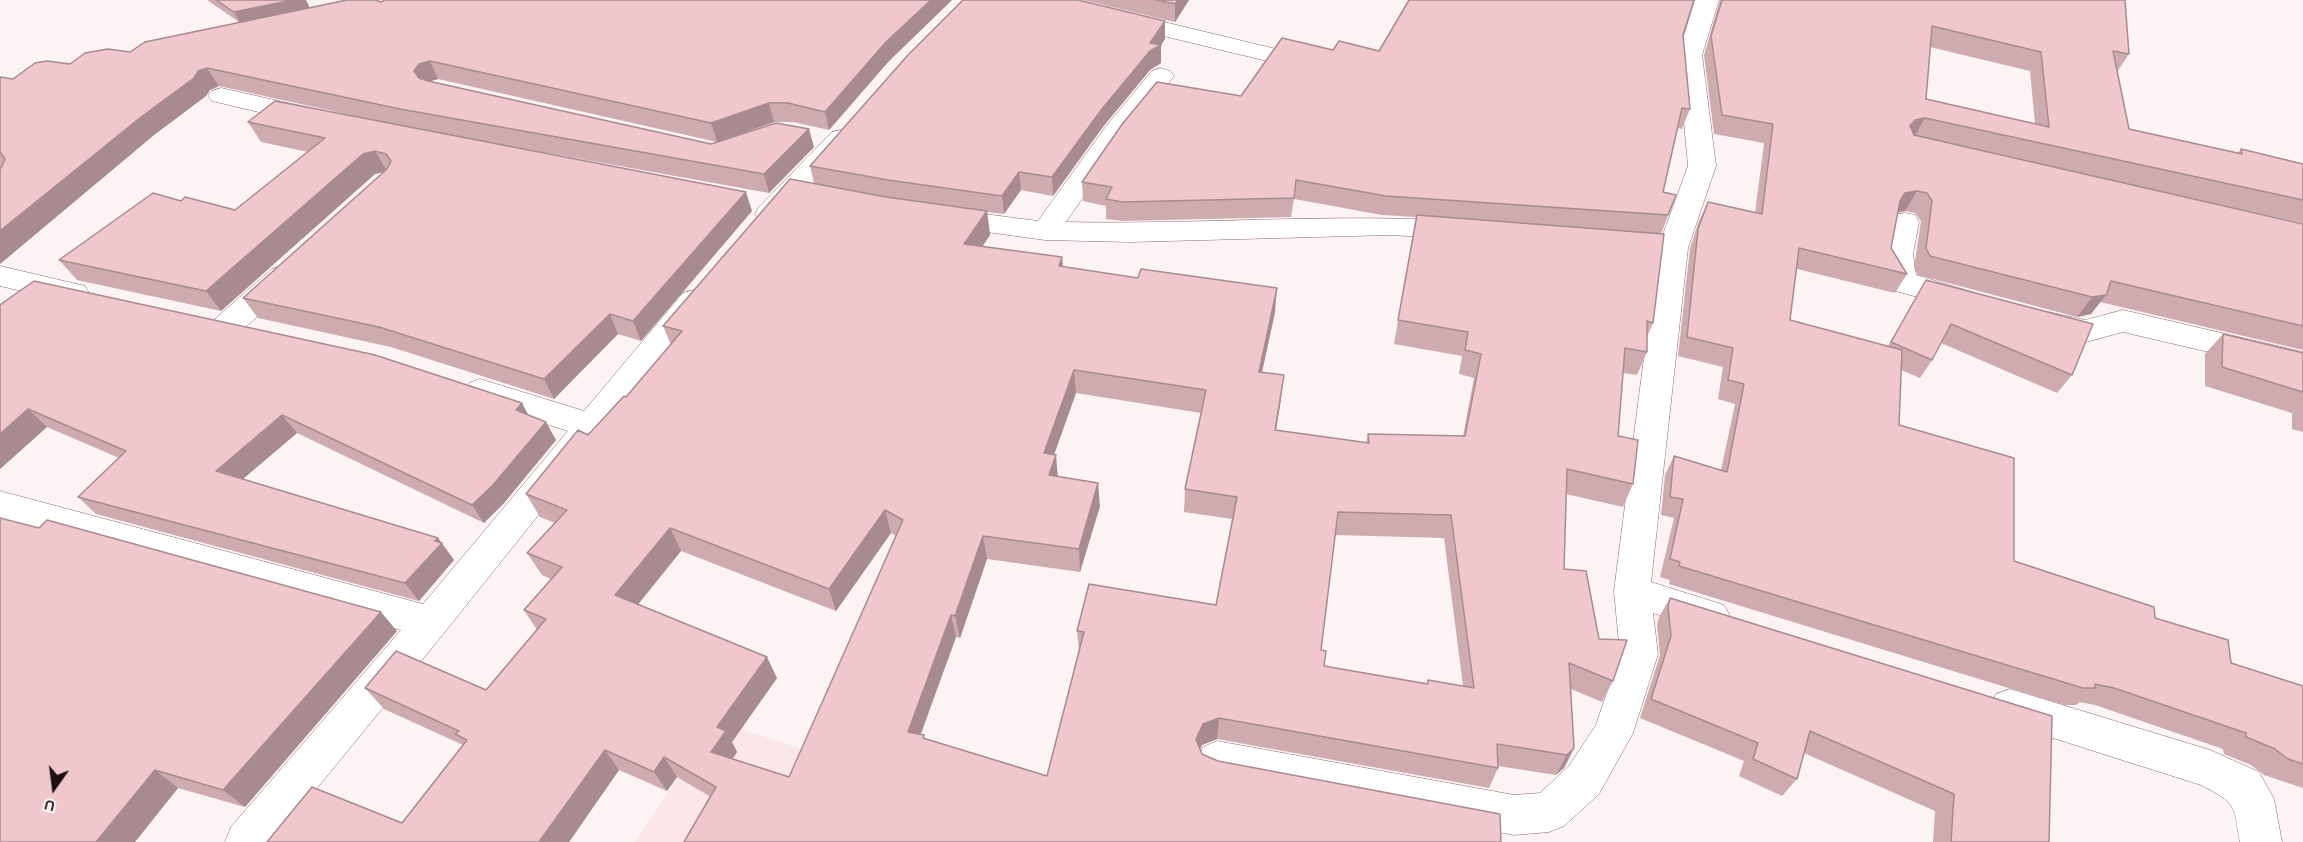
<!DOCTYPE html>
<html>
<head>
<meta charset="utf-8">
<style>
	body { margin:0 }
	#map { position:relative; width:2303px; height:842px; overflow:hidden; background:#fcf3f4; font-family:Karla,sans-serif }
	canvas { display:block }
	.north { position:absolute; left:24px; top:758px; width:60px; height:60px; -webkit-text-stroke:4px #fff; paint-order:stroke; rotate:194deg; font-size:16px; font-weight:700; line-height:24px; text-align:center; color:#1c0f11 }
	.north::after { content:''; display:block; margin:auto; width:21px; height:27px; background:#1c0f11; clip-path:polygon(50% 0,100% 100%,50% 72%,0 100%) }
</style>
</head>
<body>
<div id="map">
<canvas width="2303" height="842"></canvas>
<div class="north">U</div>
</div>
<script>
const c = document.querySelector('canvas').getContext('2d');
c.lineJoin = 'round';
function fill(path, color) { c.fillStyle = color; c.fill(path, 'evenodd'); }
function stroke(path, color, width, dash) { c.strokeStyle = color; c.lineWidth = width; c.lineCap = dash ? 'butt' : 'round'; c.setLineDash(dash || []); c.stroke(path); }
fill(new Path2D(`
	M717,721L1081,842H634Z`), '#fbe6e8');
const minor = new Path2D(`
	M1031,0H1073L1276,49L1279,54L1276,59L1267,61L1035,5Z
	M1695,0H1719L1702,55L1716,166L1688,248L1651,582L1724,605L1730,616L1724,627L1711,632L1653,613L1658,654L1633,733L1599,794L1564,826L1549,832L1514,835L1217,779L1203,773L1197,760L1203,747L1217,741L1514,795L1540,793L1569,766L1596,725L1620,654L1614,591L1658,248L1688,166L1678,55Z
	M1161,68L1170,71L1174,76L1122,141L1066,222C1197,225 1329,213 1460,221L1470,223L1474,230L1470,237L1460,239L1390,235L1131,242L1045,240L936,225L932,218L936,211L946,209L1038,221L1104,129L1152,71Z
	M221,88L319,110L323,116L319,122L310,124L212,101L208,96L212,91Z
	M841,130L850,132L854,138L850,144L779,221L769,223L759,221L755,214L759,207L832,132Z
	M1905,213L1915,215L1919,222L1913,254L1916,275L1975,293L1979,300L1975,307L1964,310L1896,291C1881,269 1880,239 1895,215Z
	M0,266L85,286L89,293L85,300L74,303L0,286Z
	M283,266L294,269L298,276L294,283L238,334L227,337L216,334L212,326L216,318L272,269Z
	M694,290L705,293L709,300L705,307L444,633L273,842H225L231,827L401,630L0,519V491L423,604L568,431L469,399L464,391L469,383L480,379L584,411L683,293Z
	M2123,310L2303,352V374L2123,332L2086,342L2037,331L2033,323L2037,315L2048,312L2085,320Z
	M2010,689L2210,750L2259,772L2274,799L2282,842H2240C2233,803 2237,804 2201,785L1996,720L1990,707L1996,694Z`);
stroke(minor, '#8c686d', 1);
fill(minor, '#fff');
fill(new Path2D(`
	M207,0H306L310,8L381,2L385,0H952L889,61L829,130L793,122H774L717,142L438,79L430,81L711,144L814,147L769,193L465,138L752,211L641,341L618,334L554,399L391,347L258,318L243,298L384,172L375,174L221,311L77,280L59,260L181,201L235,210L308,152L261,142L248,122L387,123L219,86L210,90L206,96L154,135L0,264V77L13,79L70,64L130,52L239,22Z
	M1083,0H1189L1175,22Z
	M1720,0H2125L2129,54L2117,72L2129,129L2238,153L2241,149L2303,164V223L2141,187L2303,224V350L2100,302L2091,314L2077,317L1918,275L1914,268L1921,221L1915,213L1905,211L1898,212L1891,248L1907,274L1895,293L1797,269L1790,320L1888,346L1926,280L2072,375L2057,393L1941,343L1932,360L1920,378L1901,370L1899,425L2014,561L2155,618L2231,663L2303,686V788L2264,775L2251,765L2224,754L2223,749L2095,705L2080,702L2076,705H2064L1669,584L1670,580L1660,577L1674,518L1661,515L1665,475L1674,456L1721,470L1735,404L1718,399L1723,367L1678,356L1690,248L1699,221L1708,202L1755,213L1764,143L1714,134L1704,55ZM1930,47L2030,71L2035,124L1926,99Z
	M1165,21V39L1161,45V63L1150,70L1102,128L1053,196L1021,190L1004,214L987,212L990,235L982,246L1062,257L1063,267L1275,312L1262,372L1281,399L1276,430L1366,443L1368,434L1463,436L1474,378L1459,374L1462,356L1394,344L1416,217L1382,215L1294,199L1291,217L1123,221L1106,219V206L1083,201L1082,182L1241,96L1333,50L1379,51L1683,35L1690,109L1682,129L1678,128L1663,192L1676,195L1661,234L1653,323L1647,337V352L1637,375L1623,373L1618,436L1633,484L1623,507L1566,494L1564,569L1599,639L1613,681L1602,702L1571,689L1574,748L1564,768L1556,775L1498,766V768L1489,788L1217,739L1202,745L1200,749L1202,754L1218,761L1500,814L711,797L677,777L667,791L619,770L569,842H267L402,823L463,745L384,709L365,688L486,690L537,630L524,610L551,579L542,575L527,553L555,523L540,517L526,494L626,397L671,345L663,326L814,184L810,166ZM1076,393L1201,413L1185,489L1184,512L1232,519L1216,605L1077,631L1079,653L1047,776L926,739L921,734L956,637L960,638L987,559L1080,572L1100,506L1058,476L1054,455ZM891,533L896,536L789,777L732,759L737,752L732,742L777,678L638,604L681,551L836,611ZM1335,535L1444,538L1463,686L1428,680L1427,684L1324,666L1321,650Z
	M0,305L528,415L556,440L504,503L484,523L297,433L243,479L438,538L454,560L419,601L96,514L78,497L119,458L47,427L0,469Z
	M2223,334L2303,353V432L2292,429V413L2205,386V354Z
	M1670,598L2049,842H1933L1935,811L1804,753L1797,779L1782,796L1739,776L1744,761L1640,718L1660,655L1657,625L1659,617Z
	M397,631L245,807L178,788L135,842H0Z`), '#ceabaf');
fill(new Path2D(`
	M293,0H306L310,9L240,23L234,12Z
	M931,0H952L889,61L829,130L825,112L886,42Z
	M1178,0H1189L1175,22V4Z
	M1165,21V39L1161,45V63L1150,70L1102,128L1053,196L1052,177L1150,43Z
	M430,61L438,79L428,82L423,89L414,71L419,64Z
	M207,68L219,86L210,90L206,96L154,135L0,264V231L141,117L198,71Z
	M769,103L774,122L717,142L711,123Z
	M1925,118L1914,137L1910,126L1915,120Z
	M809,129L814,147L769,193L764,174Z
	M375,151L387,171L375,174L221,311L206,291L363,154Z
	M1019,172L1021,190L1004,214L1002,196Z
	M1917,191L1905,211L1895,213L1900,201L1905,193Z
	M746,192L752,211L641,341L633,321Z
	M987,211L990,235L968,268L964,244Z
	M1062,257L1064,281L1059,266Z
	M1277,288L1275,312L1257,395L1259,372Z
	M2106,295L2091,314L2077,317L2092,297Z
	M610,314L618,334L554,399L544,379Z
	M1074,370L1076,393L1046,477L1044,453Z
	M1284,375L1281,399L1272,454L1275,430Z
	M522,403L532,422L516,410Z
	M28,409L47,427L0,469V434Z
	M282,415L297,433L231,489L216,471Z
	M546,422L556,440L504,503L484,523L472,505Z
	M1056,455L1058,479L1049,475Z
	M1098,483L1100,506L1080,572L1079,549Z
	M885,510L891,533L836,611L829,589Z
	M670,528L681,551L628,617L615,595Z
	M983,536L987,559L960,638L955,616Z
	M438,538L454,560L419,601L405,583Z
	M381,612L397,631L245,807L223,790Z
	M951,615L956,637L914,752L908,732Z
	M767,657L777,678L732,742L737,752L723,773L711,752L717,727Z
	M1219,718L1217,739L1202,745L1195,759L1196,739L1203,724Z
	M1574,748L1564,768L1556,775L1567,755Z
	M605,750L619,770L569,842H539Z
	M664,757L677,777L667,791L654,772Z
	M155,770L178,788L135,842H96Z`), '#a88b8f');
const building = new Path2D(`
	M216,0H293L234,12Z
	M347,0H376L381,2L385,0H931L886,42L825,112L788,103H769L711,123L430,61L419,64L414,71L419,78L428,81L711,144L776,123L809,129L764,174L400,109L207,68L198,71L194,78L141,117L0,231V168H1L5,159L1,153H0V77L13,79L35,63L47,61L70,64L85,53L108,49L130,52L145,42Z
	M963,0H1078L1165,21L1150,43L1161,45L1150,51L1102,109L1052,177L1019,172L1002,196L888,180L810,166L908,55Z
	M1157,0H1178L1175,4Z
	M1409,0H1694L1683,35L1690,109L1682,108L1663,192L1676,195L1668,215L1386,196L1296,180L1294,198L1122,202L1106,199L1112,187L1082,182L1123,123L1157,82L1241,96L1282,38L1333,50L1339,41L1379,51Z
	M1722,0H2125L2129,54L2113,51L2129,129L2242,154L2241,149L2303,164V200L1925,118L1915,120L1910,126L1914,135L2303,224V326L2111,281L2106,295L2092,297L1930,256L1926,248L1932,201L1927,193L1917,191L1905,193L1900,201L1891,248L1907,274L1799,248L1790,320L1902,350L1899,425L2014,458V561L2154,607L2155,618L2228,640L2231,663L2303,686V764L2288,759L2275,749L2246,737V733L2114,688L2095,684V688H2083L1679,566L1680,562L1670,559L1683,499L1670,497L1674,456L1727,472L1744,384L1728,380L1733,348L1687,337L1698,229L1708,202L1762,214L1773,124L1722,115L1711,36ZM1932,26L2041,52L2049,127L1926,99Z
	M275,101L746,192L633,321L610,314L544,379L379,327L243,298L387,169L391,161L386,154L375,151L363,154L206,291L59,260L153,193L181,201L185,197L235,210L325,138L248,122Z
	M790,179L886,197L987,211L964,244L1062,257L1059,266L1138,278L1141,269L1277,288L1259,372L1284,375L1275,430L1369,443L1368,434L1465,436L1481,354L1465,350L1468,332L1398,320L1417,215L1664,234L1653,323L1647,321V352L1625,348L1618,436L1638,440L1633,484L1567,469L1564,569L1586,571L1599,639L1627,640L1613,681L1569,663L1574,748L1567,755L1497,744L1498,768L1219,718L1203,724L1196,739L1202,754L1218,761L1500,814L1501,842H684L716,787L664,757L654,772L605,750L539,842H267L312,787L402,823L467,740L455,734L459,731L365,688L396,651L486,690L546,619L524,610L562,567L527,553L567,510L526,494L578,430L588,435L624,396L626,397L682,331L663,326ZM1074,370L1206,390L1185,489L1237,497L1216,605L1089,584L1077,631L1084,632L1047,776L923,738L924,735L908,732L951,615L955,616L983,536L1079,549L1098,483L1049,475L1056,455L1044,453ZM885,510L903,520L789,777L711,752L726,731L717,727L767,657L615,595L670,528L829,589ZM1338,512L1451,515L1474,688L1428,680V684L1324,666L1326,651L1321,650Z
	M1926,280L2093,324L2072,375L1951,324L1932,360L1891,342Z
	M34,281L375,355L522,403L516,410L546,422L493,485L472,505L282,415L216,471L438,538L435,541L442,543L405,583L78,497L126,451L28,409L0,434V305Z
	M2223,334L2303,353V392L2222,367Z
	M0,518L39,528L47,520L381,612L223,790L155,770L96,842H0Z
	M1670,598L2052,716L2049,842H1951L1954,794L1810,731L1797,779L1753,759L1758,743L1651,699L1671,636L1668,606Z`);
fill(building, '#f0c7cc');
stroke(building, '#a88b8f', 1.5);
</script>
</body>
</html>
